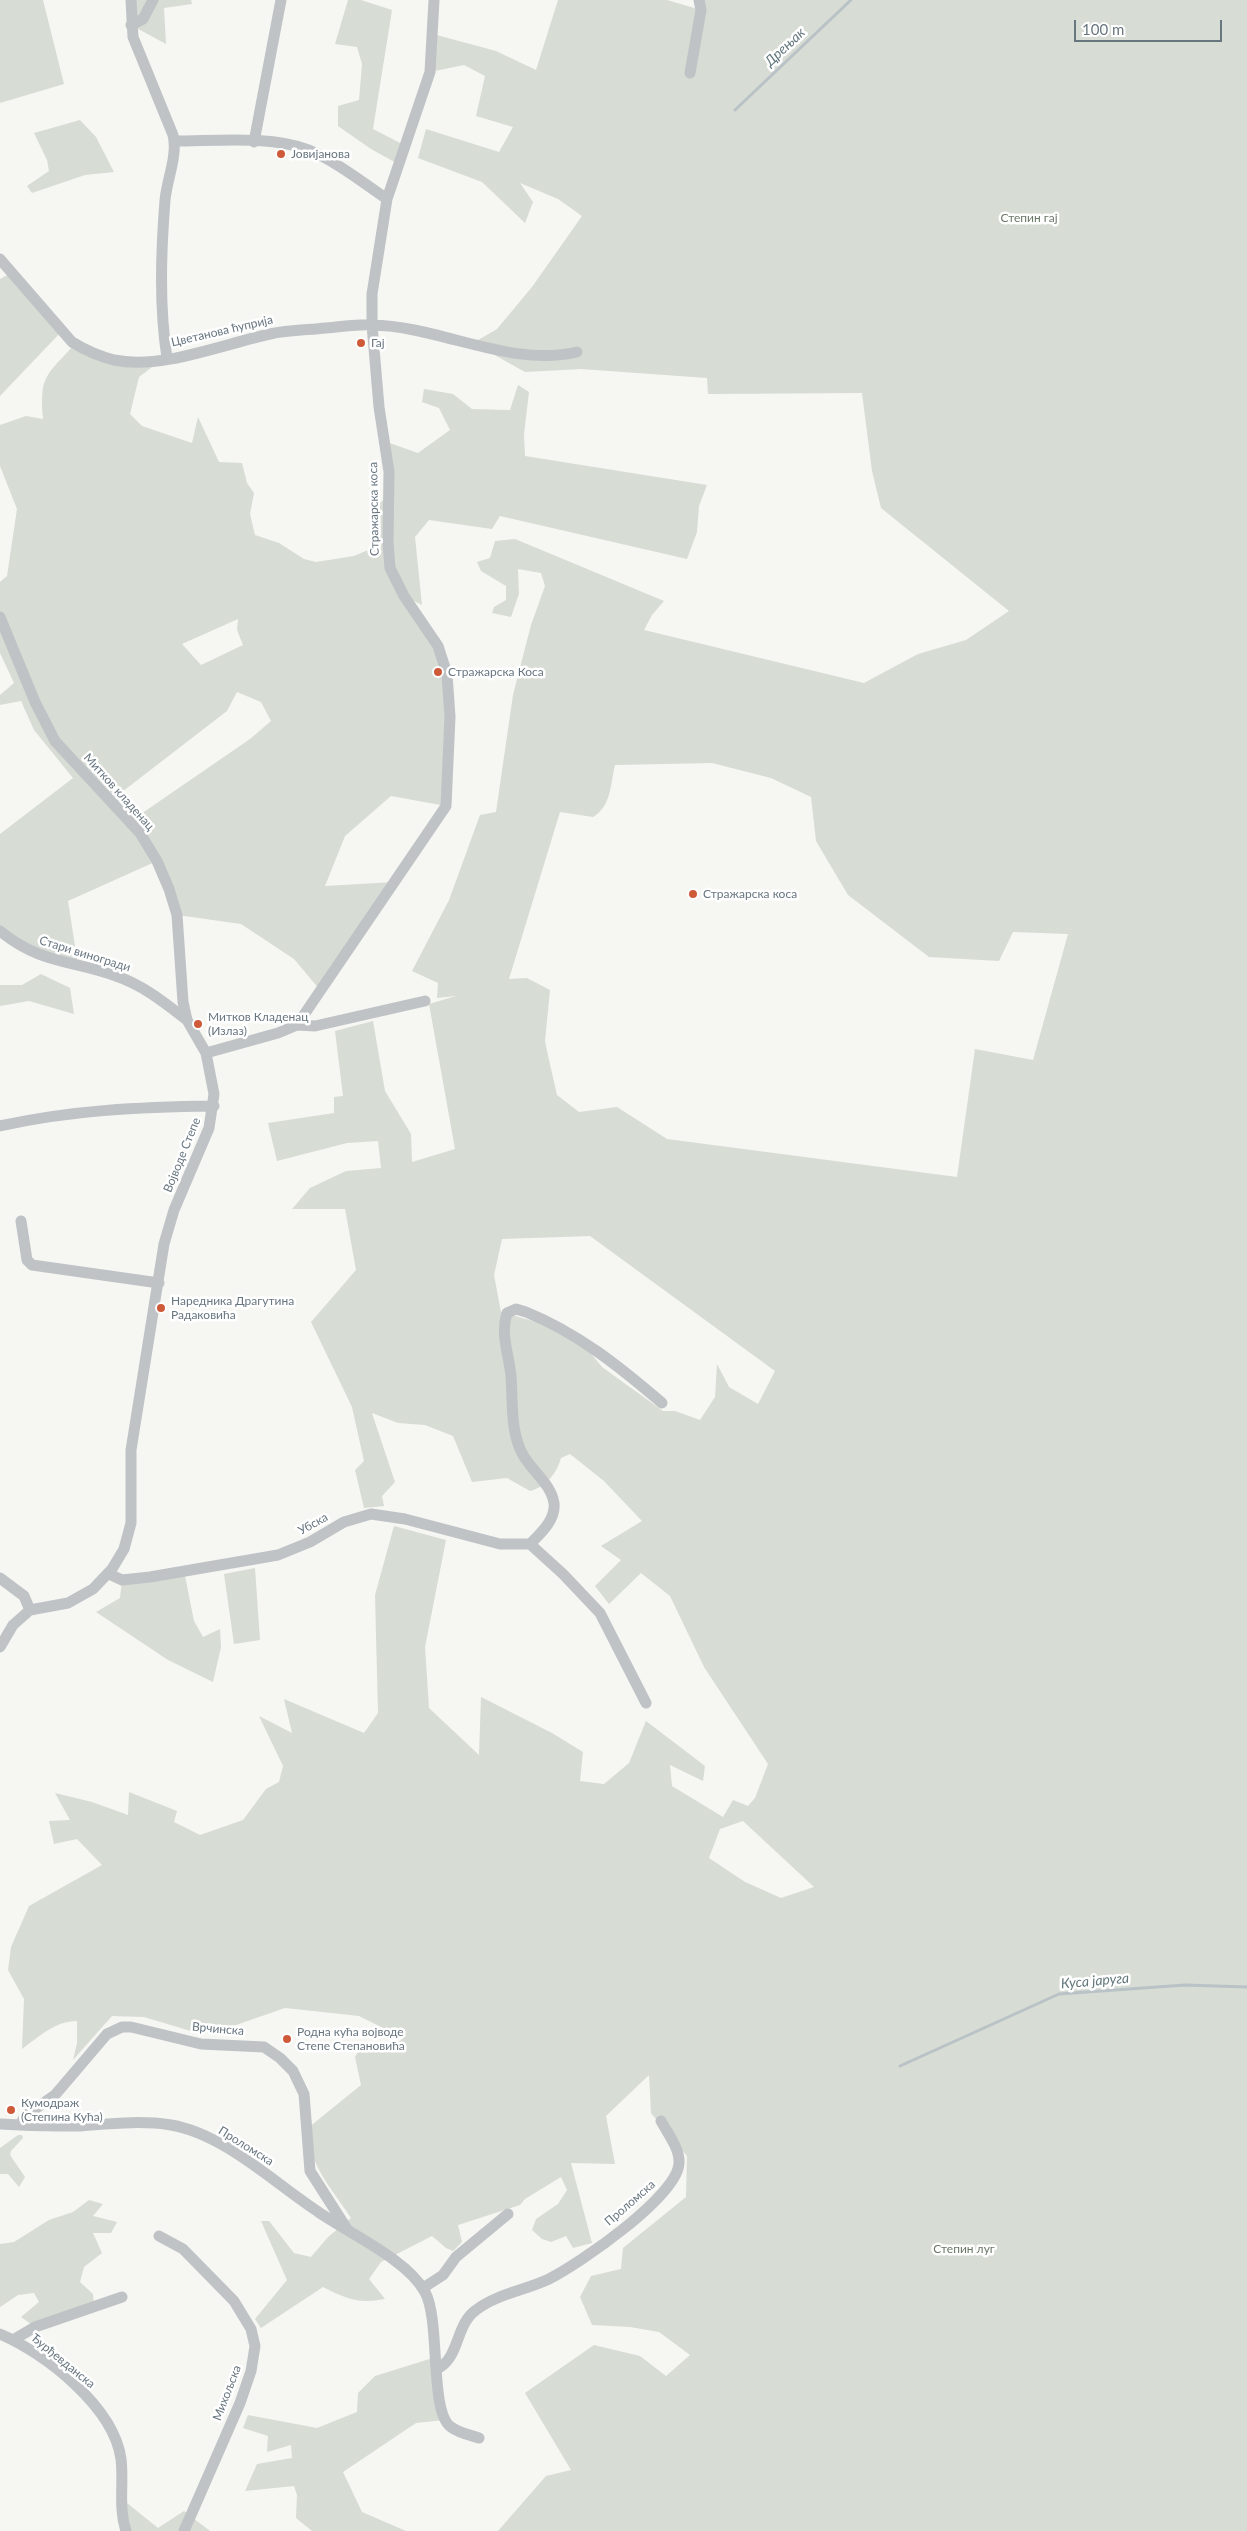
<!DOCTYPE html>
<html>
<head>
<meta charset="utf-8">
<style>
	body { margin:0 }
	#map { position:relative; width:1247px; height:2531px; overflow:hidden; background:#f6f6f3; font-family:Lato,sans-serif }
	canvas { display:block }
	.scale { position:absolute; left:1074px; top:20px; width:148px; height:22px; box-sizing:border-box; border:2px solid #687680; border-top:0; padding-left:6px; font-size:15px; line-height:18px; white-space:nowrap; color:#687680; -webkit-text-stroke:4px #fff; paint-order:stroke }
</style>
</head>
<body>
<div id="map">
<canvas width="1247" height="2531"></canvas>
<div class="scale">100 m</div>
</div>
<script>
const c = document.querySelector('canvas').getContext('2d');
c.lineJoin = 'round';
function fill(path, color) { c.fillStyle = color; c.fill(path, 'evenodd'); }
function stroke(path, color, width, dash) { c.strokeStyle = color; c.lineWidth = width; c.lineCap = dash ? 'butt' : 'round'; c.setLineDash(dash || []); c.stroke(path); }
function label(font, color, halo, rows, align = 'center') {
  c.font = font + ' Lato,sans-serif'; c.lineWidth = 5; c.setLineDash([]); c.textBaseline = 'middle'; c.strokeStyle = halo; c.fillStyle = color; for (const [text, x, y, turn = 0] of rows) {
    c.save(); c.translate(x, y); c.rotate((+turn || 0) * Math.PI / 180); c.textAlign = isNaN(turn) ? turn : align; if (halo) c.strokeText(text, 0, 0); c.fillText(text, 0, 0); c.restore();
  }
}
fill(new Path2D(`
	M0,0H43L64,84L0,103Z
	M131,0H191L192,4L164,8L166,44L131,25Z
	M348,0H361L392,10L373,129L406,146L400,165L371,149L338,126V106L359,100L362,64L357,47L335,44Z
	M558,0H667L701,10L700,0H1247V2531H498L546,2476L571,2470L525,2393L594,2345L640,2356L666,2376L690,2355L659,2332L630,2327L592,2325L580,2297L591,2276L621,2269L623,2248L686,2197L687,2156L651,2113L649,2075L606,2116L615,2164L571,2163L592,2243L573,2248L566,2236L551,2242L542,2239L532,2230L536,2219L558,2204L567,2190L561,2177L525,2199L520,2205L458,2225L462,2242L453,2251L446,2248L432,2236L381,2262L369,2279L385,2299C358,2304 347,2299 323,2287L261,2328L255,2319L287,2280L261,2221H269L294,2253L311,2257L328,2237L351,2218C332,2189 308,2164 308,2128L361,2085L355,2057L362,2045L388,2052L403,2038L359,2016L285,2008L236,2025L194,2032L144,2017L112,2016L73,2060L77,2043V2021C55,2021 40,2036 22,2049L24,1999L8,1970L11,1947L29,1906L102,1865L77,1839L54,1844L49,1821L70,1820L55,1793L92,1802L128,1815L129,1792L177,1811L174,1822L200,1835L243,1820L266,1789L279,1782L283,1766L259,1716L292,1733L284,1699L364,1733L378,1713L375,1595L394,1526L446,1540L425,1647L429,1708L479,1755L481,1697L552,1733L583,1752L580,1781L604,1784L629,1763L646,1721L705,1766L703,1781L670,1765L672,1786L723,1817L733,1800L748,1806L755,1798L768,1764L704,1667L670,1596L641,1573L609,1604L595,1586L621,1560L601,1546L642,1521L604,1481L570,1454L561,1458C557,1473 546,1487 530,1491L507,1478L472,1482L453,1436L425,1425L398,1423L372,1413L395,1482L382,1496L384,1506L364,1508L355,1470L364,1461L352,1407L311,1322L356,1270L345,1209H292L310,1188L346,1171L381,1168L378,1141L347,1143L277,1161L268,1123L334,1113V1097L343,1096L335,1031L373,1021L385,1091L411,1134L412,1162L455,1149L429,1004L456,996L437,998L438,983L412,971L449,900L480,815L496,812L513,695L531,625L545,586L541,573L518,569L519,594L511,617L492,613L494,607L506,600V586L481,571L477,562L490,558L495,541L515,539L664,601L652,615L644,630L864,683L918,654L966,640L1009,611L881,508L872,471L862,393L708,394L707,378L581,369L525,372L473,343L497,329L532,287L582,216L558,199L520,183L533,202L525,223L482,182L418,158L426,129L499,152L513,127L476,116L485,76L464,65L430,72L433,34L496,51L536,70ZM712,763L771,778L811,797L816,841L848,895L929,957L999,961L1013,932L1068,934L1033,1060L975,1049L957,1177L667,1139L617,1107L579,1112L557,1095L547,1051L545,1041L550,990L527,978L509,979L560,812L593,817C612,805 610,785 615,765ZM590,1236L775,1371L758,1404L729,1387L717,1364L715,1397L700,1420L675,1411H663L602,1367L584,1345L540,1323L501,1312L494,1275L502,1239ZM743,1821L814,1887L781,1898L745,1882L709,1858L720,1829Z
	M80,120L96,137L114,172L85,175L32,193L27,186L49,171L47,160L34,133Z
	M13,272L62,331L0,396V279Z
	M75,344L84,350L156,364L139,377L130,414L142,426L192,443L198,417L219,462L242,463L247,483L254,493L250,514L255,535L279,543L304,559L316,562L354,556L375,547L377,506L390,493L384,441L418,453L450,430L439,408L422,402L424,389L453,394L472,409L510,410L518,385L529,392L524,434L525,456L707,485L699,506L697,532L687,559L500,516L492,529L429,520L415,537L422,605L406,597L434,638L447,674L446,806L391,796L345,836L325,886L394,882L320,990L294,959L241,924L177,915L157,861L68,901L78,965L30,950L0,928V834L73,778L34,730L21,701L0,705V695L14,683L0,653V582L7,576L17,509L0,466V425L26,416L43,419C39,375 47,375 75,344ZM238,619L237,630L243,645L201,665L182,644ZM237,692L261,702L271,721L250,739L138,816L118,795L227,711Z
	M41,974L70,988L74,1014L29,1001L0,1006V985H22Z
	M255,1568L260,1640L234,1644L224,1574Z
	M184,1571L194,1621L203,1637L220,1629L221,1647L213,1682L168,1660L96,1612L120,1598L122,1580Z
	M18,2135H22L23,2138L11,2151L10,2155L25,2177L19,2187L8,2174H0V2148Z
	M89,2200L103,2204L93,2216L117,2222L111,2233H93L102,2253L84,2267L80,2282L93,2294L94,2307L35,2327L21,2317L39,2302L34,2293L18,2295L0,2307V2244L14,2242L49,2220L73,2212Z
	M436,2357L444,2420L416,2423L343,2472L362,2512L406,2531H312L296,2518L297,2495L294,2486L245,2491L257,2464L292,2458L291,2445L267,2452L268,2436L243,2428L248,2415L317,2428L357,2412L358,2393L375,2376Z
	M122,2499L158,2528L184,2511L210,2531H120Z`), '#d7dcd4');
stroke(new Path2D(`
	M735,110L851,0
	M900,2066L1059,1994L1185,1985L1247,1987`), '#b9c2c6', 3);
stroke(new Path2D(`
	M131,0L133,37L173,135C178,155 167,179 165,200C161,252 159,305 167,358
	M131,25L143,19L153,0
	M690,73L701,10L699,0
	M175,141C214,141 272,135 309,150C337,162 362,182 387,199
	M254,142L281,0
	M0,259L72,342C85,350 98,356 114,360C161,370 223,344 270,334C288,330 308,330 326,328C341,327 357,324 372,325C439,326 511,368 577,352
	M0,617L35,702L55,741L140,833L157,861L169,889L177,915L183,1002L187,1020L206,1053L214,1094L209,1128L174,1210L164,1244L131,1450V1523L124,1549L112,1569L93,1589L68,1603L30,1610L13,1625L0,1647
	M0,931C40,964 72,960 116,976C143,985 165,1003 187,1020
	M297,1025L315,1026L425,1001
	M206,1053L278,1033L297,1025L446,806L450,717L447,674L438,646L404,596L390,568L388,543L389,472L379,407L372,325V294L387,199L430,72L434,0
	M0,1126C71,1110 141,1107 214,1106
	M21,1221L27,1260L32,1265L159,1283
	M530,1544C540,1534 556,1520 554,1503C551,1484 532,1471 523,1455C510,1432 513,1402 511,1376C509,1355 500,1334 507,1313L516,1309L526,1312C578,1333 620,1367 662,1403
	M109,1574L122,1580L150,1577L278,1555L310,1542L344,1522L371,1514L405,1519L500,1544H530L563,1574L600,1613L646,1703
	M0,1578L24,1596L30,1610
	M0,2124L20,2125L25,2116L55,2095L107,2034L122,2027H131L201,2044L264,2047L280,2058L293,2071L304,2094L310,2171L347,2229
	M20,2125C39,2126 58,2126 77,2126C107,2124 141,2120 171,2125C224,2134 273,2182 317,2211C348,2233 407,2259 425,2292C441,2321 429,2412 451,2427C459,2433 470,2435 479,2438
	M159,2236L183,2249L234,2301L251,2329L255,2346L251,2371L240,2403L184,2531
	M423,2288L443,2275L456,2257L508,2214
	M0,2334C45,2353 114,2407 121,2459C124,2483 118,2507 126,2531
	M13,2340L35,2327L122,2297
	M437,2369C460,2358 455,2325 476,2310C497,2294 526,2290 549,2279C579,2264 678,2196 679,2163C680,2149 668,2134 661,2121`), '#bfc3c6', 11);
for (const [x, y, r, color] of [
	[281,154,5,"#cf5a39"],
	[361,343,5,"#cf5a39"],
	[438,672,5,"#cf5a39"],
	[693,894,5,"#cf5a39"],
	[198,1024,5,"#cf5a39"],
	[161,1308,5,"#cf5a39"],
	[287,2039,5,"#cf5a39"],
	[11,2110,5,"#cf5a39"]
]) { const dot = new Path2D(); dot.arc(x, y, r, 0, 2 * Math.PI); c.fillStyle = color; c.fill(dot); stroke(dot, '#fff', 2); }
label('12px', '#687680', '#fff', [
	["Јовијанова",291,154],
	["Гај",371,343],
	["Стражарска Коса",448,672],
	["Стражарска коса",703,894],
	["Митков Кладенац",208,1017],
	["(Излаз)",208,1031],
	["Наредника Драгутина",171,1301],
	["Радаковића",171,1315],
	["Родна кућа војводе",297,2032],
	["Степе Степановића",297,2046],
	["Кумодраж",21,2103],
	["(Степина Кућа)",21,2117]
], 'left');
label('12px', '#6a7866', '#fff', [
	["Степин гај",1029,218],
	["Степин луг",964,2249]
]);
label('12px', '#687680', '#fff', [
	["Цветанова ћуприја",222,331,-13],
	["Стражарска коса",374,509,-91],
	["Митков кладенац",119,792,48],
	["Стари виногради",85,954,17],
	["Војводе Степе",182,1155,-68],
	["Убска",313,1524,-29],
	["Врчинска",218,2029,5],
	["Проломска",246,2146,32],
	["Проломска",630,2203,-41],
	["Ђурђевданска",63,2361,39],
	["Михољска",227,2393,-69]
]);
label('italic 14px', '#63777d', '#fff', [
	["Дрењак",785,47,-43],
	["Куса јаруга",1095,1981,-5]
]);
</script>
</body>
</html>
